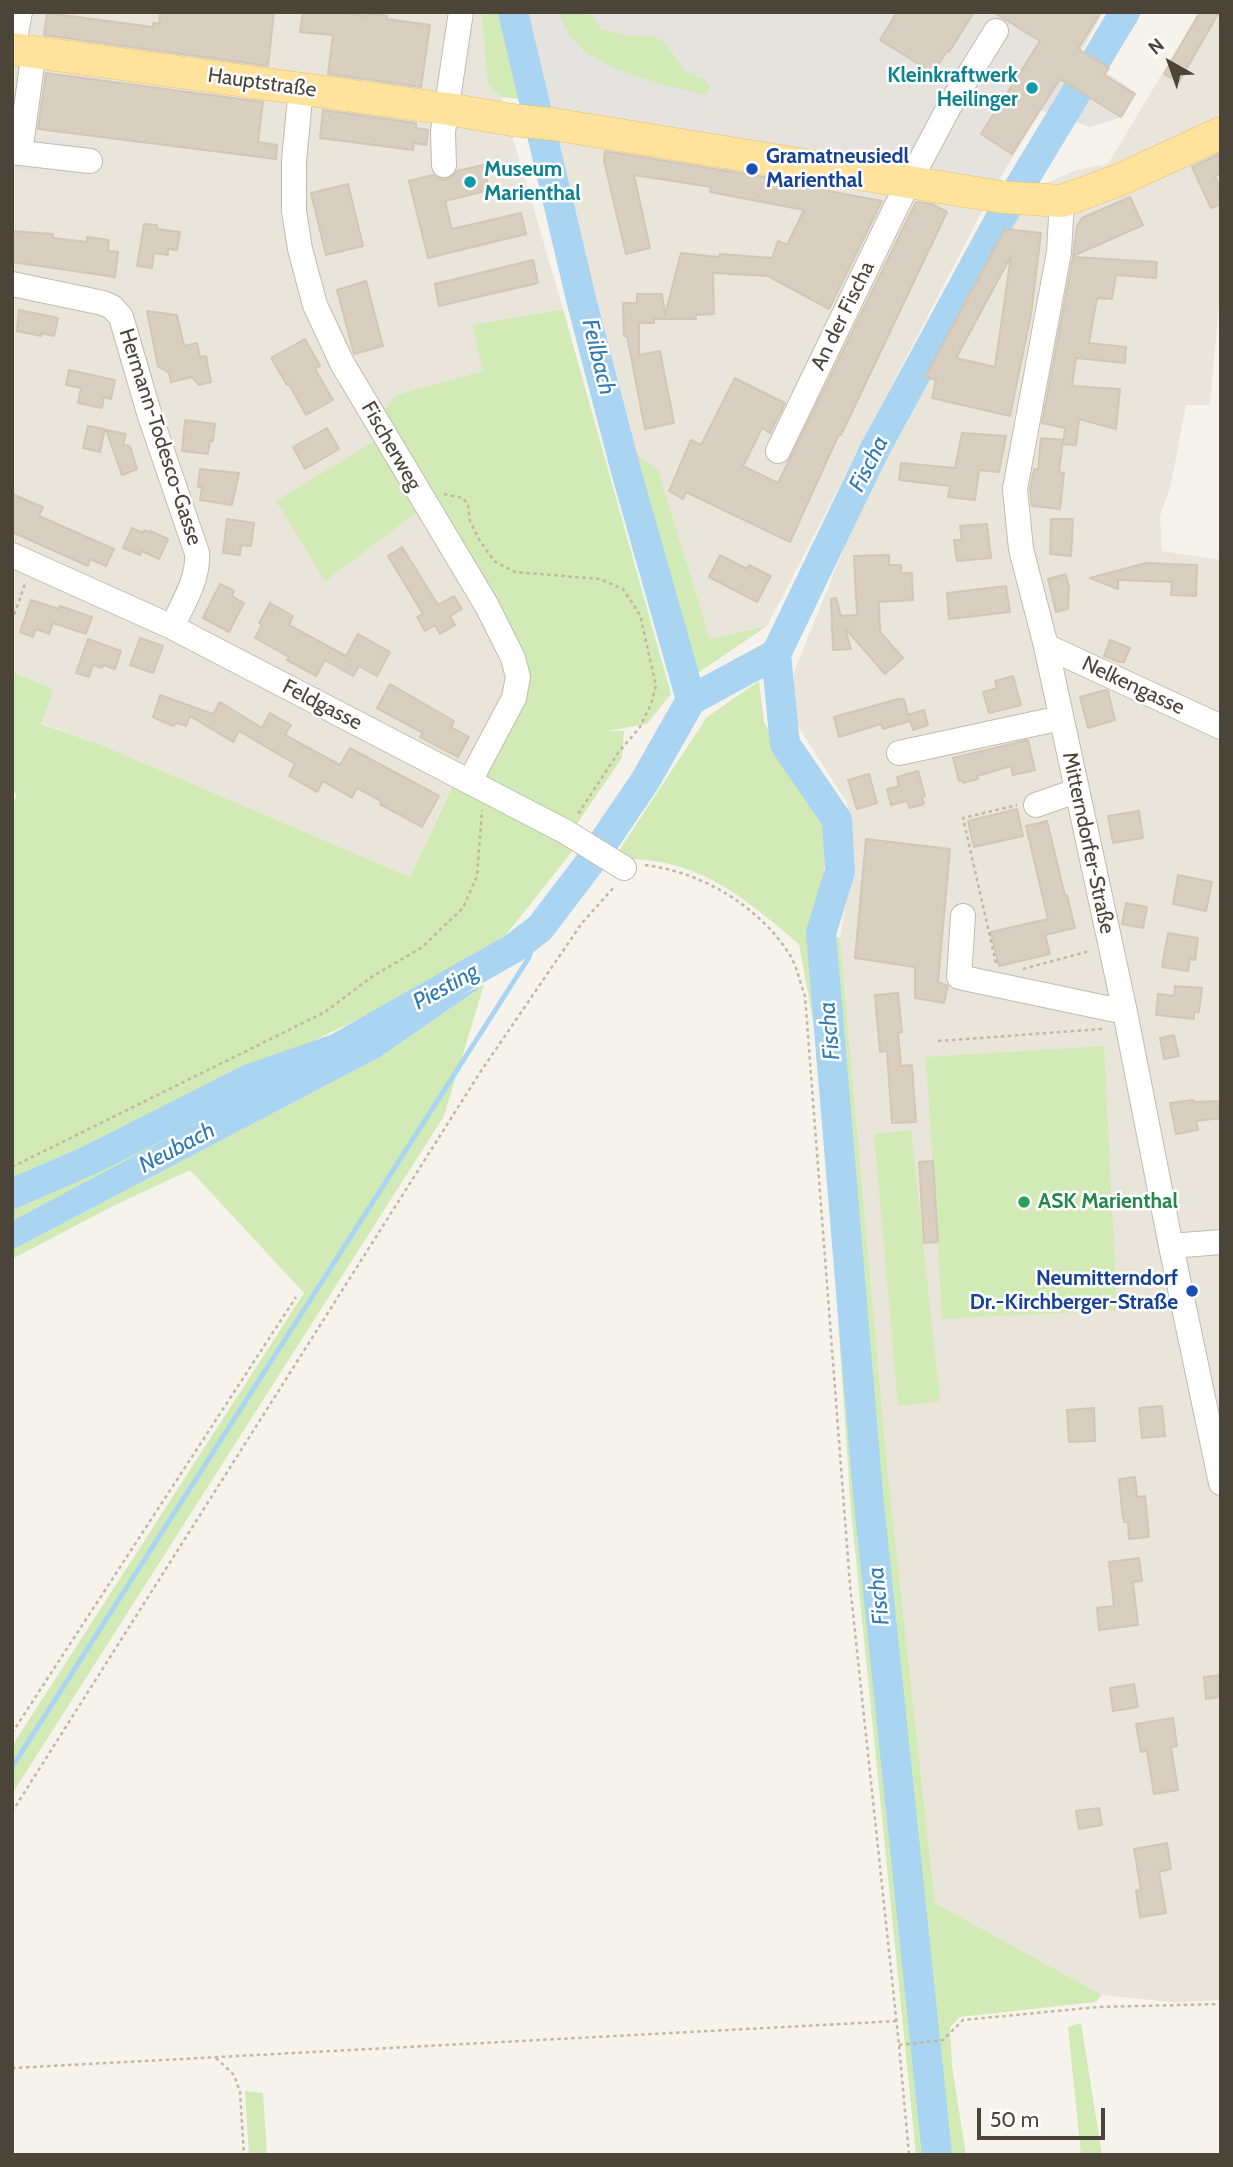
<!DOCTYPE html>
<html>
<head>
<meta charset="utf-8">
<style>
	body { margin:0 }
	#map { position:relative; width:1233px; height:2167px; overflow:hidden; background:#f6f3ec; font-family:Cabin,sans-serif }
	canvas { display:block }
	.frame { position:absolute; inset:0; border:14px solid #4b4439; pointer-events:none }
	.north { position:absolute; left:1135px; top:28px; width:70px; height:70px; -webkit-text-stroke:5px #fff; paint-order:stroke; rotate:320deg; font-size:19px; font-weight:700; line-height:28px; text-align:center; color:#4b4439 }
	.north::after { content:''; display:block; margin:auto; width:24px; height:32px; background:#4b4439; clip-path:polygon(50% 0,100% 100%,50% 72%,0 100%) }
	.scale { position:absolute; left:977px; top:2108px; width:128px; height:32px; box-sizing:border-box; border:4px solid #4b4439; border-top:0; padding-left:9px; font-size:21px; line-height:24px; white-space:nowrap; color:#4b4439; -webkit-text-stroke:5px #fff; paint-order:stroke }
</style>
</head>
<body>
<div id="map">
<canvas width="1233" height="2167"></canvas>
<div class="frame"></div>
<div class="north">N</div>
<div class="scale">50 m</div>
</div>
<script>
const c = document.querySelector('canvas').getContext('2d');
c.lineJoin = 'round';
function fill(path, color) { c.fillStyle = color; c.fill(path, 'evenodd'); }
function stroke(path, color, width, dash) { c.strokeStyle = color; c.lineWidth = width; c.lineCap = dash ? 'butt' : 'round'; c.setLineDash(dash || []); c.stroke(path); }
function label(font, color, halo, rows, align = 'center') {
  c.font = font + ' Cabin,sans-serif'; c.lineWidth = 5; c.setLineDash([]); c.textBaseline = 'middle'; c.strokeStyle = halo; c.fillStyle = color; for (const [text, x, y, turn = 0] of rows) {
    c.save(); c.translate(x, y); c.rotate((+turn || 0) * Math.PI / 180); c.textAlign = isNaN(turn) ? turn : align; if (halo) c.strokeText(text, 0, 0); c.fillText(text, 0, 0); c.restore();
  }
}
fill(new Path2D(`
	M12,12H481L488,85L501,97L563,309L472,325L484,371L396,395L523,652L520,706L452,784L410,877L99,744L41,723L54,689L12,672Z
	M1199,12H1221V281L1210,405H1186L1171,485L1160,516L1162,551L1221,560V2000L1172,2002L1102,1995L935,1903L887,1465L840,938L854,854L847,803L794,720V672L861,506L1015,214L1043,185L1076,170L1108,164Z
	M550,118L993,190L767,626L710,639L658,471L625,445Z`), '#eae5da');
fill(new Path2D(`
	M518,12H1103L1080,54L1135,92L1122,117L1090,127L1041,110L993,190L550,118Z`), '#e6e2dd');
fill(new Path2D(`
	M481,12H518L546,102L501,97L488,85Z
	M558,12H589L602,30L625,35L653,36L664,42L686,72L705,80L711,87L705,95C668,86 617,76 586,53C572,43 565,27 558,12Z
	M563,309L671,694L647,724L607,731H624L622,758L563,844L574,849L505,936L380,1008L273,1061L248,1098L12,1221V807L17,794L12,792V672L54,689L41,724L99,744L410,877L453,784L484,771L523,652L380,416L396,395L483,371L472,325Z
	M378,439L416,513L325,581L276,501Z
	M625,445L658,470L710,639L767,626L692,677Z
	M759,681L764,722L824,828V889L811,933L840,938L887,1465L935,1903L1102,1995L1095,2002L960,2017L950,2027L952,2066L966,2155H916L851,1510L835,1276L814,1026L799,944C744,898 701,859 625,859L618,852L707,717Z
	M484,985L444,1116L12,1794V1746L304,1293L190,1170L115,1205L12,1259V1250L380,1057Z
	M1104,1046L1117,1310L942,1319L926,1057Z
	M911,1130L940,1401L898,1406L874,1134Z
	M1081,2023L1102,2155H1081L1068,2027Z
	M245,2091L263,2093L267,2155H249Z`), '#d2eab5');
fill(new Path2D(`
	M518,12H558L567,33L585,52L614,68L663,85L705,95L702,125L580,108L582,96L548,91Z
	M12,134L88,145L85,179L12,170Z`), '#e5e3e0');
fill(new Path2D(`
	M484,985L380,1057L12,1250V1221L336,1049Z`), '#a9d4f2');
stroke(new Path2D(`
	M12,1767L528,959L540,928`), '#a9d4f2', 5);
stroke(new Path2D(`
	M513,12L582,303L626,471L691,700
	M12,1194L92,1159L250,1079L336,1049L514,948L540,928L588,865L645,781L691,700L776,654
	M937,2155L868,1494L821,933L840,871L837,820L785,744L776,654L875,449L1000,219L1125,12`), '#a9d4f2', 30);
const building = new Path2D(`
	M160,12H274L268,66L44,35L47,13L153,27V23L159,24Z
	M303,12H335L366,16V13L387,16V19L430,25L421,87L328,74L333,35L300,32Z
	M897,12H974L949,52L947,51L933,73L880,40Z
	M993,12H1101L1078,49L1109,68L1104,75L1135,94L1121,117L1060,79L1012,154L981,134L1040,41Z
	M1200,12H1219L1179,82L1164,74Z
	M46,73L263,102L258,142L277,145L276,159L38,129Z
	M323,110L416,123V128L428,130L426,145L414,143L413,150L320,138Z
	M605,151L807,184V187L882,201L829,309L768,276L713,273L714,314L696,315V319H654V323H639V355L660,351L674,423L645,429L627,336H624L623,303H637V294H662L665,315L681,253L719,257L720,254L772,258L778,241L787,245L804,210L710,192L711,187L634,175L650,248L626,254L604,161Z
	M1221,153V173L1215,176L1221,191V204L1211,208L1192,167Z
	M483,165L489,190L445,201L452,229L521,213L526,234L428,258L409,181L433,175L438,178L445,180L452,177L457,171Z
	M348,184L363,246L326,255L311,193Z
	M1130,197L1143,225L1073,256L1077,226L1082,218Z
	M916,202L932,204L947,212L841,435L839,434L790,542L686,492L683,499L669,491L691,440L701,445L735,378L785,403L770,433L762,428L743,466L778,483Z
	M144,224L157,225V229L180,232L177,250L168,249V255L154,253L152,268L137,266Z
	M1005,229L1041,233L1031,314L1010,416L932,398L936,380L925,377ZM1011,256L995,367L956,358Z
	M12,231L53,234V238L87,242V237L109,240L108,251L118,252L115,277L12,262Z
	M1073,257L1157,262L1156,278L1116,275L1112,299L1097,298L1089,343L1126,347L1125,363L1076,358L1072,386L1120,389L1116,429L1079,419L1076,445L1063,444L1065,428L1042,423Z
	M533,260L538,283L439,306L435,284Z
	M366,281L383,346L354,354L337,290Z
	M19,310L58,318L54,336L41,333V336L17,331Z
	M147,311L177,315L184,346L197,343L200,357L206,356L211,382L199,385L192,377L171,382L169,373L158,366Z
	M305,339L320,366L315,369L333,400L306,415L289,384L287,385L271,358Z
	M69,370L115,380L111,399L104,397L102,408L78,403L81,388L66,385Z
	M185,420L215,424L213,441L210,440L208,454L182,451Z
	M88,426L105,429L100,452L83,448Z
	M327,428L339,449L305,469L293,447Z
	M106,430L126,434L123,445L130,446L137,469L122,475Z
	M962,433L1006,436L999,472L979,470L975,500L948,497L950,486L899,480L901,463L955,468Z
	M1041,438L1063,440L1059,472L1064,473L1060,509L1032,506L1030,490L1034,469L1038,470Z
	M200,469L239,473L232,505L200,500L202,487H198Z
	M12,494L43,507L39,516L114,549L106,566L90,559L88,566L12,532Z
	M227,519L254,523L251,546L241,545L240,555L223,553Z
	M1051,519H1073L1071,556L1050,554Z
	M987,524L991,558L957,561L954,540H962L960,526Z
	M132,528L143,533L144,530L150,533V531L168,539L159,559L142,551L140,555L123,548Z
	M402,547L438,605L454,596L462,609L450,616L455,625L440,634L435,625L425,631L417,617L423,614L388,556Z
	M720,555L747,569L749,565L771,576L757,602L709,577Z
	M889,555V565H901V573H912L913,600L879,602L880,632L903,658L885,674L845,628L851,649L833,650L831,599L836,598L841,616L857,615L854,556Z
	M1146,563L1197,565L1196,596L1171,595L1172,582L1118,580V589L1090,578Z
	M1066,574L1069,588L1068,609L1056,612L1048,579Z
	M220,584L234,591L232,596L244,603L229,632L203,618Z
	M1006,586L1010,612L949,619L947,593Z
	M31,600L59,609L60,606L92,617L86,634L53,623L49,634L36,629L33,637L20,632Z
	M270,603L293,616L289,625L346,656L358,634L390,652L377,676L359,666L353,676L325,660L316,676L287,660L289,657L255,638L262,625L259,623Z
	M140,638L163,646L153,673L130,665Z
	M88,639L121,651L115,669L103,665L102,668L93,665L89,677L76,673Z
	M1110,640L1130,648L1124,662H1119L1104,656Z
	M1013,676L1021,705L989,713L983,692L997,688L995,681Z
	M390,684L454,721L451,727L469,737L458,757L420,737L423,733L377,708Z
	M1105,690L1108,691L1115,720L1088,728L1080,697Z
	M160,695L213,714L220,702L262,728L270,713L291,725L285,735L340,765L350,748L439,796L422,827L380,804L381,801L357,788L352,798L323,781L317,792L289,776L295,764L239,731L233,742L190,716L186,726L178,723L173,726L153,717Z
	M898,699H904L908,715L924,710L928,725L913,730L910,721L883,729L881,724L839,737L834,717Z
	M1028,740L1035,770L1013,775L1011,766L977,776L978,779L963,783L962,780L959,781L953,758Z
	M918,771L925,796L922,797L924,804L910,808L907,801L891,805L887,789L899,786L897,777Z
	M869,774L877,803L857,809L848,780Z
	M1017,809L1023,836L974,847L968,821Z
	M1139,811L1143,838L1113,843L1108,816Z
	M1047,821L1065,896L1067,895L1075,928L1045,935L1050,954L999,966L991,932L1048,919L1026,826Z
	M866,839L950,849L938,982L948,986L944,1003L915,998V967L855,958Z
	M1178,875L1212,882L1206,911L1173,904Z
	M1126,903L1147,907L1143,928L1122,924Z
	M1168,933L1198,938L1195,960L1190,959L1188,971L1162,967Z
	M1175,986L1202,988L1199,1012H1194V1019L1156,1015L1158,994L1174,996Z
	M898,993L902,1032L898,1033L901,1066L912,1065L916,1122L892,1123L887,1051L880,1052L875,995Z
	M1174,1035L1179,1056L1164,1059L1160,1038Z
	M1193,1100V1102L1221,1101V1118L1196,1121L1198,1130L1176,1134L1170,1103Z
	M933,1161L938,1242L924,1243L919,1162Z
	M1162,1406L1165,1436L1142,1438L1139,1408Z
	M1094,1408L1095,1441L1069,1442L1067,1410Z
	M1135,1477L1137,1497L1145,1496L1149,1537L1129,1539L1128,1522H1124L1122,1510L1119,1479Z
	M1139,1558L1142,1581L1133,1582L1138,1625L1099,1630L1097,1608L1114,1606L1109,1562Z
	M1221,1675V1697L1206,1699L1204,1677Z
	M1134,1684L1138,1707L1113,1711L1110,1688Z
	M1173,1718L1177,1746L1171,1747L1178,1790L1154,1794L1147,1751L1141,1752L1136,1724Z
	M1099,1808L1102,1825L1079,1829L1076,1811Z
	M1167,1843L1171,1869L1159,1872L1166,1913L1140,1917L1136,1891L1141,1890L1134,1849Z`);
fill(building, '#d8cfc1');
stroke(building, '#d3c7b4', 2);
const minor = new Path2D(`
	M13,49L20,12
	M301,88L294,161V211L300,249L315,305L342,363L487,606L513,658L518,677L514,698L470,781
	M12,152L90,161
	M20,153L34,50
	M444,165L443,132L461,12
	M1062,201L1059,252L1015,489L1021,549L1046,646L1125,1012L1171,1246L1221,1483
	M12,284L103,303L112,307L121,317L149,413L197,553C199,579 182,605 172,627
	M778,451L897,205L949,107L996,31
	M12,555L172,627L566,832L624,868
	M1046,646L1221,727
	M899,753L1061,718
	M1036,805L1076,791
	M963,916L959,977L1125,1012
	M1171,1246L1221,1242`);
const major = new Path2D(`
	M12,49L448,109L512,120L552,124L1001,197L1062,201L1119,180L1221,133`);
stroke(minor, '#c2bbae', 26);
stroke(major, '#e6c16a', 33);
stroke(new Path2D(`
	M444,494L463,498L468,505L470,521L480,541L494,561L515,572L600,579L623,589L640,615L656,686L651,704L640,727L618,753L578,814
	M12,621L25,584
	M645,865C702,872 759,906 790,955C797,967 800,983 805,996L850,1585L899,2045L909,2155
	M996,963L963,818L1017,805
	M1023,969L1090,951
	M938,1041L1102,1029
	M12,1167L325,1012L373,976L421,948L463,908L477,876L482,810
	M12,1733L296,1297
	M12,1812L481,1071L582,923L615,886
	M899,2045L943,2040L963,2020L1098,2007L1221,2004
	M216,2058L234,2075L240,2092L244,2155
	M12,2068L897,2021`), '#c4b79f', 2.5, [3.5, 3.5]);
stroke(minor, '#fff', 24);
stroke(major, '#ffe39c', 32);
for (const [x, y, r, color] of [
	[1032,88,7,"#0f9aa8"],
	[752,169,7,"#1a4fb4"],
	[470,182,7,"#0f9aa8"],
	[1024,1202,7,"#2e9e5b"],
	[1192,1291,7,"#1a4fb4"]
]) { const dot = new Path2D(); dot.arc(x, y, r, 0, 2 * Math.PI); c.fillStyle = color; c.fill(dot); stroke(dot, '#fff', 2.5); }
label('bold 21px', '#0d838f', '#fff', [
	["Kleinkraftwerk",1018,76],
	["Heilinger",1018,100],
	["Museum",484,170,"left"],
	["Marienthal",484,194,"left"]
], 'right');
label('21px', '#4b4439', '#fff', [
	["Hauptstraße",262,83,8],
	["An der Fischa",843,316,-64],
	["Hermann-Todesco-Gasse",160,437,72],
	["Fischerweg",391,446,60],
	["Nelkengasse",1133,686,25],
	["Feldgasse",322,705,27],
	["Mitterndorfer-Straße",1088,843,78]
]);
label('bold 21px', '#164399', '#fff', [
	["Gramatneusiedl",766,157],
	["Marienthal",766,181],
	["Neumitterndorf",1178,1279,"right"],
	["Dr.-Kirchberger-Straße",1178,1303,"right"]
], 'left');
label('bold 21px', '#27864d', '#fff', [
	["ASK Marienthal",1038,1202]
], 'left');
label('italic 23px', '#2e7ab2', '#fff', [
	["Feilbach",598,357,76],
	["Fischa",869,464,-63],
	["Piesting",446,987,-29],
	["Fischa",830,1031,-95],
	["Neubach",177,1148,-28],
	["Fischa",879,1596,-96]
]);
</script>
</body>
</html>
